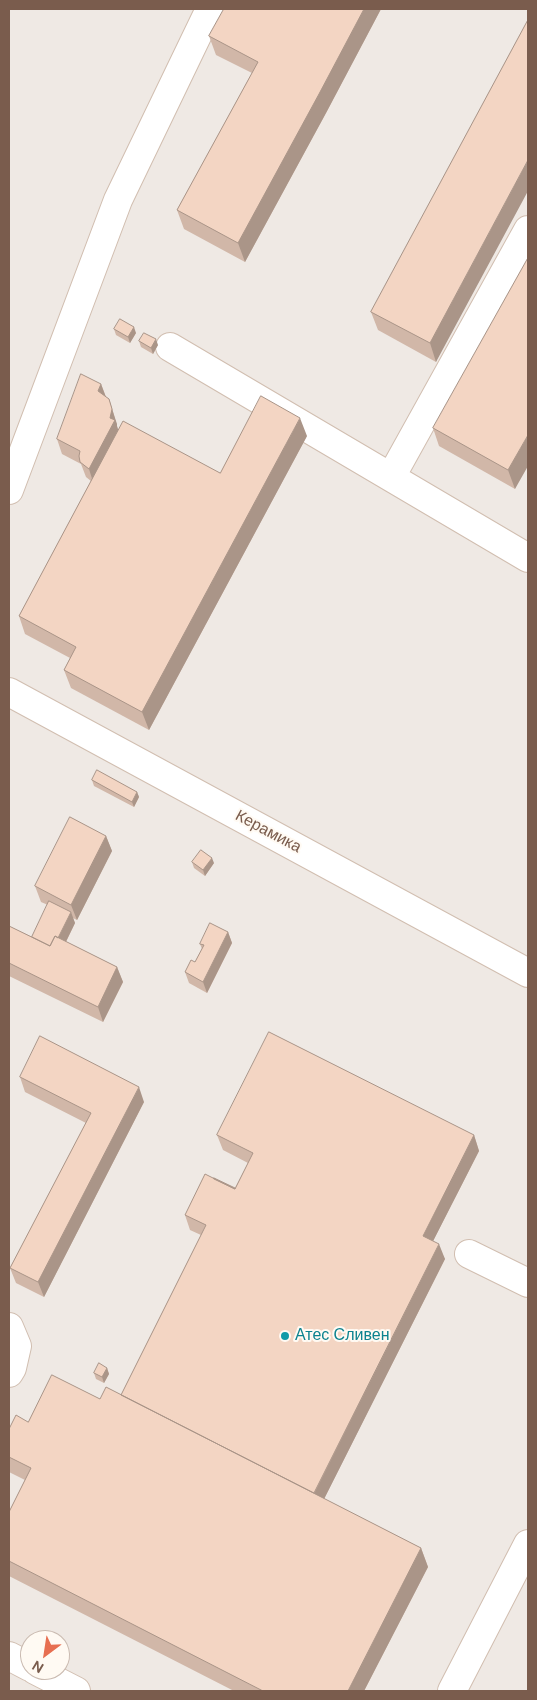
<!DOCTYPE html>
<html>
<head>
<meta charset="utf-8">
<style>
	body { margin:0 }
	#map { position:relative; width:537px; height:1700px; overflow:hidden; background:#fdf6ec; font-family:"DM Sans",sans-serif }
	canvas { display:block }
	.frame { position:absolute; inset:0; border:10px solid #7a5c4d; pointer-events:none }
	.north { position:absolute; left:20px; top:1630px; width:50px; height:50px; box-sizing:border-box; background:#fffaf3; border:1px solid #cabbb1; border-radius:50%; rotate:211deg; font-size:14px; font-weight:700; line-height:20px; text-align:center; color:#7a5c4d }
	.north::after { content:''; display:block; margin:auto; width:18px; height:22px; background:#e76f51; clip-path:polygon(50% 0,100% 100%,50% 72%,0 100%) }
</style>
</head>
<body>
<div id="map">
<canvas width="537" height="1700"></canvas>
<div class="frame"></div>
<div class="north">N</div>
</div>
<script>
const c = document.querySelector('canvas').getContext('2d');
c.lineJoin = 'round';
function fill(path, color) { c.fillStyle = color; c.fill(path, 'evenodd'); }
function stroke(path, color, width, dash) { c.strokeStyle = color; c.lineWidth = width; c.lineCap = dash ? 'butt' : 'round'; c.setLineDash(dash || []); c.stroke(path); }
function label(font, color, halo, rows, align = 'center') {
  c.font = font + ' "DM Sans",sans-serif'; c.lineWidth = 4; c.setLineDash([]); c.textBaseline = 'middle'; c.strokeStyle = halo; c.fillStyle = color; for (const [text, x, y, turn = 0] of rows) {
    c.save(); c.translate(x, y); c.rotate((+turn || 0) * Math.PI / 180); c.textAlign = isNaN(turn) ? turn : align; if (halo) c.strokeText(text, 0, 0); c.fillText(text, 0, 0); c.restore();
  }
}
fill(new Path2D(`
	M9,9H528V1691H9ZM30,1640H60V1670H30Z`), '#efe9e4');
const minor = new Path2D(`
	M170,347L528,558
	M391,477L528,230
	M9,490L118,200L210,9
	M9,692L528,973
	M469,1254L528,1283
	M9,1327L17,1346L12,1368L9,1373
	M9,1656L30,1667
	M35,1670L76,1691
	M452,1691L528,1544`);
stroke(minor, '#d1beb0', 30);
stroke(minor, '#fff', 28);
fill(new Path2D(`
	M224,9H381L326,113L245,262L184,229L177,210L252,73L216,55L209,36Z
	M528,20L436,362L378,330L371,312Z
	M528,258L515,489L439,446L433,428Z
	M114,329L136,333L130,343L116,335Z
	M139,341L158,345L153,354L141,347Z
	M101,384L106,397L109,399L114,415L118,430L220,473L307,436L149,730L71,688L64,670L70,658L25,634L19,616L91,481L86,477L81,464L62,454L57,439Z
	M92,780L137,792L139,797L134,807L94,786Z
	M106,836L112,851L77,920L73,918L75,923L66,942L117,967L123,982L103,1022L9,976V926L32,937L48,905L41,902L35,886Z
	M192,862L214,863L205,876L194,868Z
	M228,932L232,943L207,993L189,983L185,972L195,962L202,949L200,944Z
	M20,1077L144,1102L44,1297L16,1283L10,1268L86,1123L25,1092Z
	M217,1135H474L479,1151L433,1241L445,1259L324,1499L421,1548L428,1567L364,1691H234L9,1576V1512L25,1480L9,1472V1429L28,1422L100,1399L121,1395L201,1235L190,1230L185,1215L235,1188L248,1163L223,1150Z
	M107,1368L109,1374L104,1383L96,1379L94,1373Z`), '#d1b7a8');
fill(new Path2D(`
	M364,9H381L326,113L245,262L238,243Z
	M528,160V191L436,362L430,343Z
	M134,327L136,333L130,343L128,337Z
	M156,339L158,345L153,354L151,348Z
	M101,384L107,400L98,391Z
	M109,399L114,415L117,424V426L120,436L94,485L89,469L110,418Z
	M300,418L307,436L149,730L142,712Z
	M528,435V466L515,489L508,470Z
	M137,792L139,797L134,807L132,802Z
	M106,836L112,851L77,920L71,905Z
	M212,858L214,863L205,876L203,870Z
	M71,912L75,923L56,962L52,951Z
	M228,932L232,943L207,993L203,982Z
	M117,967L123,982L103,1022L98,1007Z
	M139,1087L144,1102L44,1297L38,1282Z
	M474,1135L479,1151L428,1251L423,1236Z
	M439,1244L445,1259L318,1511L313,1496Z
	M107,1368L109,1374L104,1383L102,1377Z
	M421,1548L428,1567L364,1691H348Z`), '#aa9588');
const building = new Path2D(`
	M224,9H364L319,94L238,243L177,210L258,62L209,36Z
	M528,20V160L430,343L371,312Z
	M528,258V435L508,470L433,428Z
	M120,319L134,327L128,337L114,329Z
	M144,333L156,339L151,348L139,341Z
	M81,374L101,384L98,391L109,399L112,409L110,418L115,420L89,469L80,462L79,456L80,451L57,439Z
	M261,396L300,418L142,712L64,670L76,647L19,616L123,421L220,473Z
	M97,770L137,792L132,802L92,780Z
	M70,817L106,836L71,905L35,886Z
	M201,850L212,858L203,870L192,862Z
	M49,901L71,912L58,938L55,936L50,946L32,937Z
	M210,923L228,932L203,982L185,972L191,960L195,962L204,945L200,944Z
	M9,926L50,946L55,936L117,967L98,1007L9,963Z
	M269,1032L474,1135L423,1236L439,1244L314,1493L121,1395L206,1225L185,1215L205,1174L235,1189L253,1153L217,1135Z
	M40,1036L139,1087L38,1282L10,1268L91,1113L20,1077Z
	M214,1178L235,1188V1189L214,1179Z
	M99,1363L107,1368L102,1377L94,1373Z
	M52,1375L100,1399L106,1387L421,1548L348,1691H263L9,1561V1512L31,1468L9,1457V1429L16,1415L28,1422Z`);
fill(building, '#f3d5c3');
stroke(building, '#aa9588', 1);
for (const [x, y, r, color] of [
	[285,1336,5,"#0f9aa8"]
]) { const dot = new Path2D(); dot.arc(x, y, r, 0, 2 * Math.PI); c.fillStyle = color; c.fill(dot); stroke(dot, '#fffaf3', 2); }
label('16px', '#7a5c4d', '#fffaf3', [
	["Керамика",268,832,28]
]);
label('16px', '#0d838f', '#fffaf3', [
	["Атес Сливен",295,1336]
], 'left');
</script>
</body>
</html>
